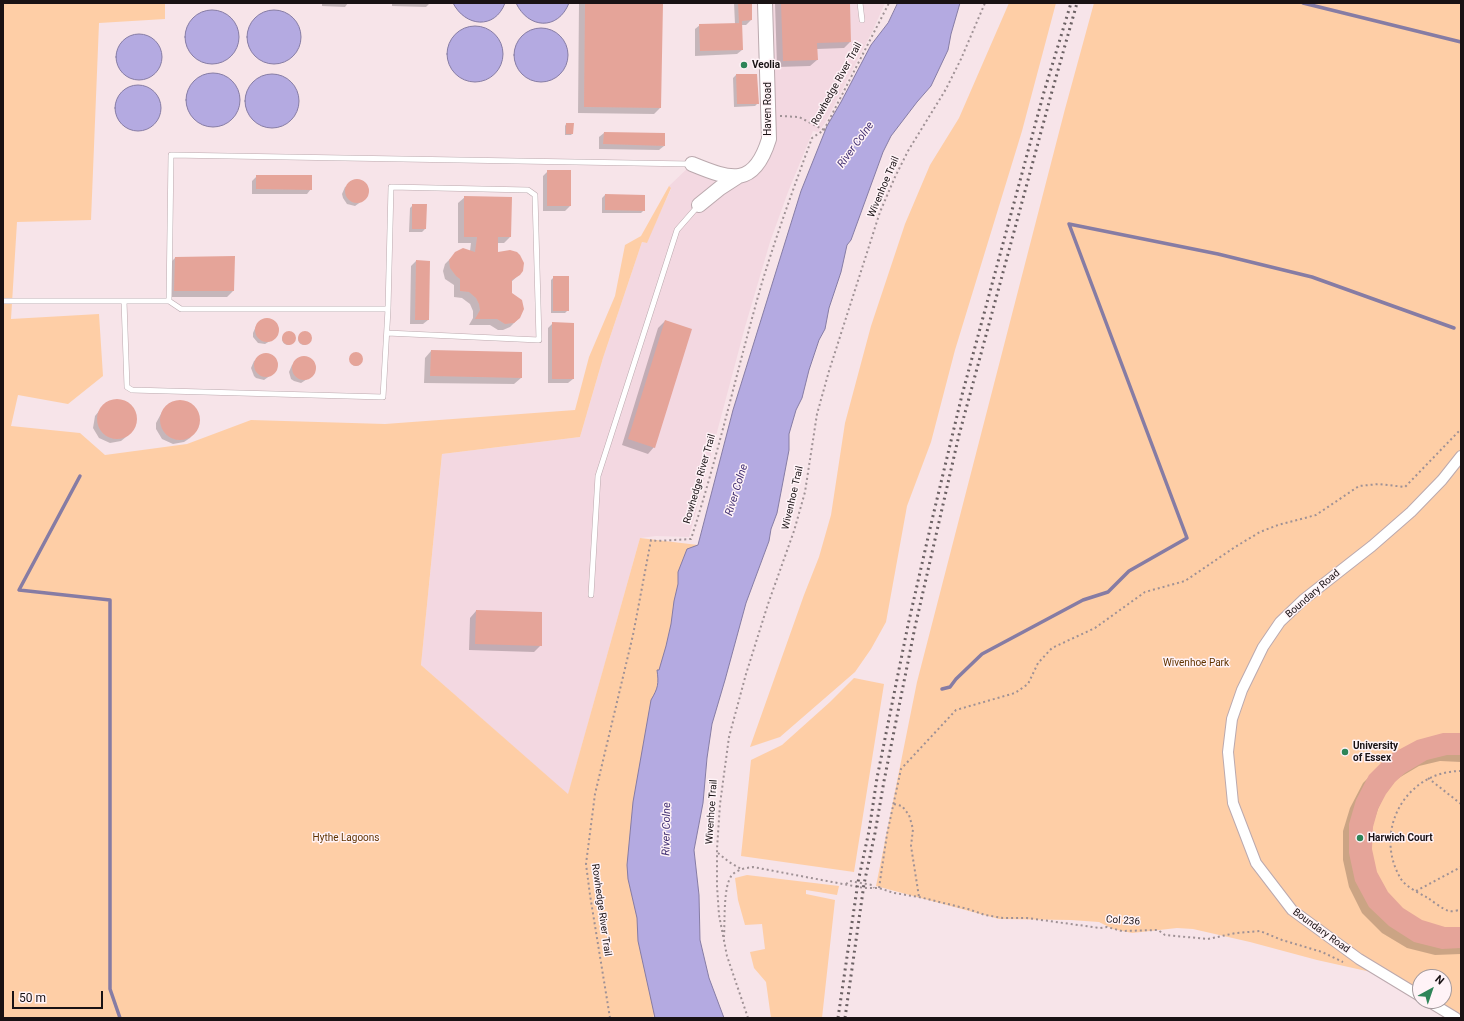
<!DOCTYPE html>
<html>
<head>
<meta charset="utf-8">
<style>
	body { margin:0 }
	#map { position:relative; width:1464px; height:1021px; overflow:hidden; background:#f7e4e9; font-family:Roboto,sans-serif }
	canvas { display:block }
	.frame { position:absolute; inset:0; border:4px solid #191214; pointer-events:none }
	.north { position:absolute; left:1412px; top:969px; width:40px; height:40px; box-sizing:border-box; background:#fff3f7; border:1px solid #a3999c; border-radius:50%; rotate:40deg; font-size:11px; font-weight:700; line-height:16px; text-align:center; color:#191214 }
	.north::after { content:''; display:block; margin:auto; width:14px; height:18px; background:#2f8559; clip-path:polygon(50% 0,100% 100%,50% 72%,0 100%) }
	.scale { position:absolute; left:12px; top:991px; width:91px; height:18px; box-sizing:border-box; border:2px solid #191214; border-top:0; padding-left:5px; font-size:12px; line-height:14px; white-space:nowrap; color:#191214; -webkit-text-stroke:3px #fff3f7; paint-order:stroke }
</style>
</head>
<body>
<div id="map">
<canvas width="1464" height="1021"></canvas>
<div class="frame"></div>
<div class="north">N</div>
<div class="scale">50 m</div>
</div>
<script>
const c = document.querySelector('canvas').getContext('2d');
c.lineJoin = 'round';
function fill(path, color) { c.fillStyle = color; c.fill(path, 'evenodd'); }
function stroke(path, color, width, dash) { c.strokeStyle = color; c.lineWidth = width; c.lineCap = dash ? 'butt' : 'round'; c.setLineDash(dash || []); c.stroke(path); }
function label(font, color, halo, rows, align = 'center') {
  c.font = font + ' Roboto,sans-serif'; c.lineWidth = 3; c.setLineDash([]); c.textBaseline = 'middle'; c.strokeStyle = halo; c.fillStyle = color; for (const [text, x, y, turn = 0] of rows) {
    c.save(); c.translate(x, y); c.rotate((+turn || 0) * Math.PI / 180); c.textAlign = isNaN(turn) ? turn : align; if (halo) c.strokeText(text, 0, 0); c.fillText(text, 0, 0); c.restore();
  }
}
fill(new Path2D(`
	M762,3H885L873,30L825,123L818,132L813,131L788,192L770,242L745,327L689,537L656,536L640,538L568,795L421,665L442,454L580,437L603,358L642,242L646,243L671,189L669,186L692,164L737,177L765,153Z`), '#f3d8e1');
fill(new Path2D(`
	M3,3H165V19L99,23L91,220L17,222L11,319L99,314L103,376L68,404L18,395L11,426L80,433L105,455L187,444L251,420L385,424L575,410L589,357L615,296L625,245L641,236L669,186L671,188L647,243L642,242L603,358L580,437L442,454L421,665L568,794L640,538L698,545L655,1018L653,1014L654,1018H3Z
	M1009,3H1056L1022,131L955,350L931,442L907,506L886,622L871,649L855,672L780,737L750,747L804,595L819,557L831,515L845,423L871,326L905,224L930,165L959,118Z
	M1094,3H1461V1018H1456L1428,1001H1444V977H1420V996L1389,976L1317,960L1250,942L1193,929L1177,928L1132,933L1113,929L1099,922L1071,920L999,919L876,886L917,682L1065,109Z
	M854,678L884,684L854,872L741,856L751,760L782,745L830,702Z
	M747,875L839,886L837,895L806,890V894L835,900L822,1018H771L766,982L754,968L750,952L765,949L762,924L745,925L738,900L735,878Z`), '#fecea6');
const water = new Path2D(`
	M453,3H505C495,30 465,27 453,3Z
	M516,3H569C558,31 528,29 516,3Z
	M898,3H960L951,34L948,50L931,86L917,102L891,136L883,152L851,240L847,245L841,272L829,308L825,329L819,340L809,370L802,398L796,410L789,434V450L777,513L771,529L769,541L746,603L725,680L712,724L707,758L703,803L694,850L699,895L700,940L709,978L724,1018H655L638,941L637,918L628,879L627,865L633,802L651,700C658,688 659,684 657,670H659L666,646L671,624L674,601L678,584V572L687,549L698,545L733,410L801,191L827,126L841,102L871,45L888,23Z
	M185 37a27 27 0 1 1 54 0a27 27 0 1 1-54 0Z
	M247 37a27 27 0 1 1 54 0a27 27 0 1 1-54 0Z
	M447 54a28 28 0 1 1 56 0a28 28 0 1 1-56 0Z
	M514 55a27 27 0 1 1 54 0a27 27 0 1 1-54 0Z
	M116 57a23 23 0 1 1 46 0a23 23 0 1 1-46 0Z
	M186 100a27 27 0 1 1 54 0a27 27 0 1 1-54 0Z
	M245 101a27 27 0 1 1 54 0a27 27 0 1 1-54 0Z
	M115 108a23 23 0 1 1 46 0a23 23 0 1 1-46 0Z`);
fill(water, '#b4aae1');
stroke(water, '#867ca4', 1);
fill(new Path2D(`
	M322,3H348L345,7L322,6Z
	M392,3H430L426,7L392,6Z
	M579,3H662L660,108L654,114L578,113Z
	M734,3H751V20L746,25H741L742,50L737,54L695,56V29L700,25L735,24Z
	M775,3H849L850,42L844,48L817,49V60L810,66L777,67Z
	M736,75L758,103L755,106L734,107L733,78Z
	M566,124L572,134L571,135H565V126Z
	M604,133L664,146L659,150L599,149V137Z
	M548,171L570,206L565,211H543V176Z
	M257,176L311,189L307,194H252V181Z
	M356,180L363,181L366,184L368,191L365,199L355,206L347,204L343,198L342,194L345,187Z
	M605,195L644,210L641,213H602V198Z
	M465,197L510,237L504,243H497V253L519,275L511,282V294L517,320L510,327L503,330H498L490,325H469L473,318V311L470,304L462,298L454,297V285L445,279L443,271L445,264L452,257L470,251L471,243H458V203Z
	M413,205L425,229L422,232H409L410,208Z
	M175,258L233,291L227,297H168L169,264Z
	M416,261L428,320L423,324H410L411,266Z
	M554,277L568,310L565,313H551V280Z
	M266,319L273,321L276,323L278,331L275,338L265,344L258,343L253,337V333L256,326Z
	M665,321L654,447L648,454L622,445L658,328Z
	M553,323L573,379L568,383H548V328Z
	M282 339a6 6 0 1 1 12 0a6 6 0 1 1-12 0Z
	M298 339a6 6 0 1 1 12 0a6 6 0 1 1-12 0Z
	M431,351L521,378L514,384L424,383L425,358Z
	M350 360a6 6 0 1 1 12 0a6 6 0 1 1-12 0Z
	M264,354L272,356L276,362V370L274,373L264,380L256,378L254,376L251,368L254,361Z
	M302,358L309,359L312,362L314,369L312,376L301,383L294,381L291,379L289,372L292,365Z
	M115,401H122L128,403L132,408L136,420L135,426L126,437L121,441L110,443L99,438L93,428L95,416L99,411L104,406Z
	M178,401L185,402L191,404L198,414L199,421L198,427L190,438L184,442L173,444L162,439L156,429V423L162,412L167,407L172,403Z
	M476,611L541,645L534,652L469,650L470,618Z
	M1461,734V762L1440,761L1419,766L1397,779L1385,793L1378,809L1372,827L1371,849L1376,872L1387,893L1402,909L1422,921L1444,928H1461V954L1435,955L1407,948L1382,933L1362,913L1349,887L1343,860V831L1350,808L1363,783L1390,756Z`), '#0003');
stroke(new Path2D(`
	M1303,3L1461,42
	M80,476L19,590L110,600V989L120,1018
	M942,689L950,687L956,679L982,654L1083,600L1108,592L1129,571L1187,538L1069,224L1218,254L1312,277L1454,328`), '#867ca4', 3.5);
fill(new Path2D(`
	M585,3H663L661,108L584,107Z
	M738,3H752V20L742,21L743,50L700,51L699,24L739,23Z
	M781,3H850L851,42L817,43L818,60L783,61Z
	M736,74H757L759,104H737Z
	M566,123H574L573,134H566Z
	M604,132L665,133V146L603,144Z
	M547,170H571V206H547Z
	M256,175H312V190L256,189Z
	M345 191a12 12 0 1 1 24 0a12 12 0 1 1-24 0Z
	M605,194L645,195V211L605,210Z
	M464,196L512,197L511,237H498V252L510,250L517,252L520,255L524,263L523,271L520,275L512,280V293L522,300L524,309L520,318L514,323L505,324L497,319H475L480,310L479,304L476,298L469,292L460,291V279L456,276L450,268L449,260L455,252L463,248L475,252L477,237H464Z
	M412,204H427L426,229H412Z
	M235,256L234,291H174L175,257Z
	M416,260L430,261L429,320H415Z
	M553,276H569V311H553Z
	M255 330a12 12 0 1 1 24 0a12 12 0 1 1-24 0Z
	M665,320L692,329L655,448L628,439Z
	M552,322L574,323V379H552Z
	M282 338a7 7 0 1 1 14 0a7 7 0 1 1-14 0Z
	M298 338a7 7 0 1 1 14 0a7 7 0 1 1-14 0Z
	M431,350L522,352V378L430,376Z
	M349 359a7 7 0 1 1 14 0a7 7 0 1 1-14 0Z
	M254 365a12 12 0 1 1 24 0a12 12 0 1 1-24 0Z
	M292 368a12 12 0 1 1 24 0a12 12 0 1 1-24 0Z
	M97 419a20 20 0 1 1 40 0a20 20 0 1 1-40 0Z
	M160 420a20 20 0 1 1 40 0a20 20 0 1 1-40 0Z
	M476,610L542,612V646L475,644Z
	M1443,733H1461V755H1447L1427,760L1405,773L1395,782L1386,794L1378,809L1373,827L1372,849L1377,872L1388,892L1403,908L1422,920L1445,927H1461V948L1442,949L1414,942L1389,926L1369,907L1355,881L1349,853V824L1356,800L1369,775L1389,755L1417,740Z`), '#e5a499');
const lane = new Path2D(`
	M860,3L862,20
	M3,301H169L171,155L691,164
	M124,301L127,387L132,390L383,397L388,309H181L169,301
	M387,333L539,340L535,195L528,190L391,187L388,309
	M591,595L598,476L677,230L698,206`);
const street = new Path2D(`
	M1420,996L1359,959L1292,910L1256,863L1233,803L1228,752L1232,719L1242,690L1263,647L1280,622L1303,600L1372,546L1411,512L1442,480L1461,456
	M1428,1001L1456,1018`);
const secondary = new Path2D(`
	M692,164C731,180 754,188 769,139L765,3
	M699,205L720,188L737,177`);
stroke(lane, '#bba9ae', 6);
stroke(street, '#bba9ae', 12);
stroke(secondary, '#bba9ae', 16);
stroke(new Path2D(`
	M780,116L799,117L824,130
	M1461,771C1406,771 1372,831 1401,879C1406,887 1419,893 1428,898C1434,902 1442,909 1449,911C1452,912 1458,910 1461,910
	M1428,778L1461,804
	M894,804L902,806L909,815L913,829L911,846L919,897
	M718,853L729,862L741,869
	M846,884L850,881L872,885L874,888
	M879,888L887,834L901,769L956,710L1015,693L1028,684L1038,663L1052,648L1095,628L1145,592L1185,581L1235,547L1260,532L1278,525L1316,515L1359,486L1379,484L1405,487L1461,429
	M1416,891L1461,867
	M724,937C725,921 723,886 732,875C738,869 746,868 753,867L864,888H879L894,893L919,897L968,909L985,915L1003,918H1027L1100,928L1107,927L1122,931L1158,930L1165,935L1208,939L1236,933L1260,931L1282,940L1322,952L1343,962
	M610,1018L590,895L586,864L595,794L633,635L651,540L657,541L691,539C718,456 737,370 761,286C776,236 794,187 812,138L824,130L889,3
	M748,1018L727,956L719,915L717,886V849L720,804L729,737L746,674L768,604L794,531L805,492L817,414L829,371L880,212L895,177L908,151L946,89L961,59L985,3`), '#9f9195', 2, [2, 3]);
stroke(lane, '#fff', 5);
stroke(street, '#fff', 10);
stroke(secondary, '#fff', 14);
stroke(new Path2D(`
	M838,1018L858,882L869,831L877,778L908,625L932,520L962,395L1044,92L1071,3
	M845,1018L864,884L875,833L884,781L915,627L939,522L959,435L1051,95L1077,3`), '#6b6063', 3, [2, 4]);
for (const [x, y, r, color] of [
	[744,65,4,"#2f8559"],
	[1345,752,4,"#2f8559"],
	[1360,838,4,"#2f8559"]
]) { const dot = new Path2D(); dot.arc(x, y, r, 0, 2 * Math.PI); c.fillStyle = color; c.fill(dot); stroke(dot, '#fff3f7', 1.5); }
label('bold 10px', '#191214', '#fff3f7', [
	["Veolia",752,65],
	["University",1353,746],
	["of Essex",1353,758],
	["Harwich Court",1368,838]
], 'left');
label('10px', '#191214', '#fff3f7', [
	["Rowhedge River Trail",837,84,-61],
	["Haven Road",768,109,-90],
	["Wivenhoe Trail",884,187,-67],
	["Rowhedge River Trail",700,479,-74],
	["Wivenhoe Trail",793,498,-77],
	["Boundary Road",1313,594,-41],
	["Wivenhoe Trail",712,812,-86],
	["Rowhedge River Trail",601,910,82],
	["Col 236",1123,921,4],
	["Boundary Road",1321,931,36]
]);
label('10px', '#613400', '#fff3f7', [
	["Wivenhoe Park",1196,663],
	["Hythe Lagoons",346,838]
]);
label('italic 11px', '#433173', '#fff3f7', [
	["River Colne",856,145,-54],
	["River Colne",737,490,-73],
	["River Colne",667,829,-89]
]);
</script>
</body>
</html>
